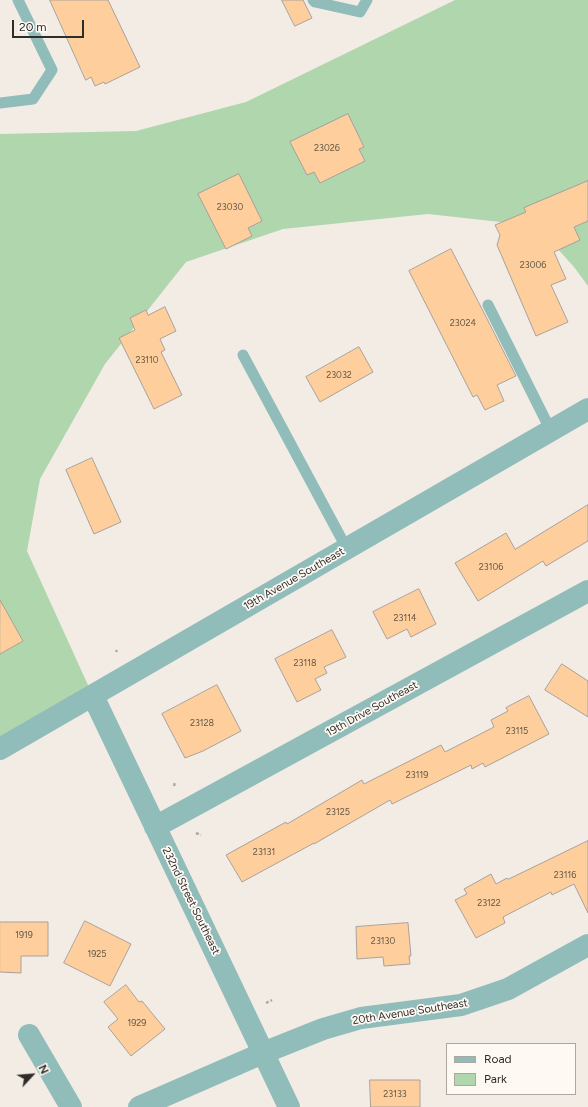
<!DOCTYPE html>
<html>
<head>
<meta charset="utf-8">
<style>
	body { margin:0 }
	#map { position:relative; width:588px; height:1107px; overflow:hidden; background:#f3ece5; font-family:Figtree,sans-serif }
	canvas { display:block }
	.legend { position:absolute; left:446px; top:1043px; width:130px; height:52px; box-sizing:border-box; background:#fff9f4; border:1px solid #aca7a3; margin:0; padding:5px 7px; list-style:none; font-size:12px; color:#2f2d2a }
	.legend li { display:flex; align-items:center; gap:8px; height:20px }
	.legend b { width:20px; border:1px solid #aca7a3 }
	.north { position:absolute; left:12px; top:1055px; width:40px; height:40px; -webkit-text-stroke:3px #fff9f4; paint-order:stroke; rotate:64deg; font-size:11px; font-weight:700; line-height:16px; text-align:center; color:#2f2d2a }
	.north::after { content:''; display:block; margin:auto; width:14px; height:18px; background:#2f2d2a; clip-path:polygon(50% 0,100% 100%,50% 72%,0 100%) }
	.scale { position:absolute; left:12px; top:20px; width:72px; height:18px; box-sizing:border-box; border:2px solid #2f2d2a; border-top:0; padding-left:5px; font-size:12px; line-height:14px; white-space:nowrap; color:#2f2d2a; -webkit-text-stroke:3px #fff9f4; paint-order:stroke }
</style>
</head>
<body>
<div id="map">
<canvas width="588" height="1107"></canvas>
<ul class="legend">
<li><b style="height:5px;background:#90bcba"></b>Road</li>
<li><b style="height:11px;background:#afd6ac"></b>Park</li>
</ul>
<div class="north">N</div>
<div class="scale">20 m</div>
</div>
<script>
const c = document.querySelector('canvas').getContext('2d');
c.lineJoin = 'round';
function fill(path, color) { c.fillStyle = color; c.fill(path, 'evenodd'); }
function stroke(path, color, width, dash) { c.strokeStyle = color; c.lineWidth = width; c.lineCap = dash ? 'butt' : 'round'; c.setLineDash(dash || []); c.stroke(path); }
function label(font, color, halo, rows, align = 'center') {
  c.font = font + ' Figtree,sans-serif'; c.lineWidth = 3.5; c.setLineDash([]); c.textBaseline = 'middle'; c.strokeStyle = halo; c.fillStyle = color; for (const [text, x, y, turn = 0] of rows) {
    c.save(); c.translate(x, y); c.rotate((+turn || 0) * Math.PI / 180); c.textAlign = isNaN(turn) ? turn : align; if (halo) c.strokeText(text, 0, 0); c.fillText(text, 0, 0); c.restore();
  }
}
fill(new Path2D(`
	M455,0H588V286L574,267L537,226L428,214L283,229L186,262L105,364L40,479L27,551L93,696L0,746V134L136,131L246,102Z`), '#afd6ac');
const building = new Path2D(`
	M50,0H108L140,67L105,84L104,82L95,86L91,77L86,80Z
	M282,0H303L312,18L295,26Z
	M348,114L364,147L359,149L365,161L320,183L314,172L307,175L290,142Z
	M239,174L262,221L248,228L252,236L226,249L198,194Z
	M588,181V221L574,227L580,240L554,252L566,279L551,285L568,322L536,336L497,245L500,235L495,225L526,212L524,208Z
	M451,249L481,307L516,376L497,385L504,401L485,410L477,395L473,397L409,271Z
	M165,307L176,331L160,339L165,350L161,352L182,395L154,409L119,338L135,330L130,318L146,310L148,315Z
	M359,347L373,372L320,402L306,377Z
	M92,458L121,522L94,534L66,470Z
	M588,505V541L546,566L543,561L478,601L455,563L506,533L515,549Z
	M419,589L436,624L411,637L407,629L387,639L373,612Z
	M0,600L23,641L0,654Z
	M332,630L346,657L324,667L327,673L315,679L321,690L297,702L275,659Z
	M562,664L588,681V717L545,690Z
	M217,685L241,731L203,751L185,758L162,714Z
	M529,696L549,734L485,767L483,763L472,769L471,765L392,804L390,800L314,844V843L242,882L226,855L286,822L287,824L362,780L364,784L441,745L445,752L494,727L491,720L508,711L506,708Z
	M588,841V913L574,884L552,895L551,892L503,917L505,923L476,938L455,900L467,894L464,889L491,874L496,884L507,878L508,879Z
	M85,921L131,944L110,986L64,963Z
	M0,922H48V956H21V973L0,972Z
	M408,923L411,956H409L410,964L384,966L383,957L357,959L356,927Z
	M126,985L139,1002L142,1001L165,1029L131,1056L108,1027L118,1019L104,1002Z
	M370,1080H420V1107H371Z`);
fill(building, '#fecf9c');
stroke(building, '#a8a19b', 1);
stroke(new Path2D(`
	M116,650L117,652
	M174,786L175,782
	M196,833L201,835
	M266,1003L272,1000`), '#aea9a3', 2.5, [3, 2]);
stroke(new Path2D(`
	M313,0L315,2L360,12L367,0
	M0,103L33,99L52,70L18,0
	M488,305L551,431
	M243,355L347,549`), '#90bcba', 11);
stroke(new Path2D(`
	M93,696L289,1107
	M155,827L588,591
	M29,1035L71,1107
	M139,1107L263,1053L323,1029L361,1018L461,1005L508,989L588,945`), '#90bcba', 22);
stroke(new Path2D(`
	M0,749L588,409`), '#90bcba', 22);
label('9px', '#635646', null, [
	["23026",327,148],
	["23030",230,207],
	["23006",533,265],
	["23024",463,323],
	["23110",147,360],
	["23032",339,375],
	["23106",491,567],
	["23114",405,618],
	["23118",305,663],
	["23128",202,723],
	["23115",517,731],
	["23119",417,775],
	["23125",338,812],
	["23131",264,852],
	["23116",565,875],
	["23122",489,903],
	["1919",24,935],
	["23130",383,941],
	["1925",97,954],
	["1929",137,1023],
	["23133",395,1094]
]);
label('11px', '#2f2d2a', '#fff9f4', [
	["19th Avenue Southeast",294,579,-30],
	["19th Drive Southeast",372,709,-29],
	["232nd Street Southeast",191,901,64],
	["20th Avenue Southeast",410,1012,-9]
]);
</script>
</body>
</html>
